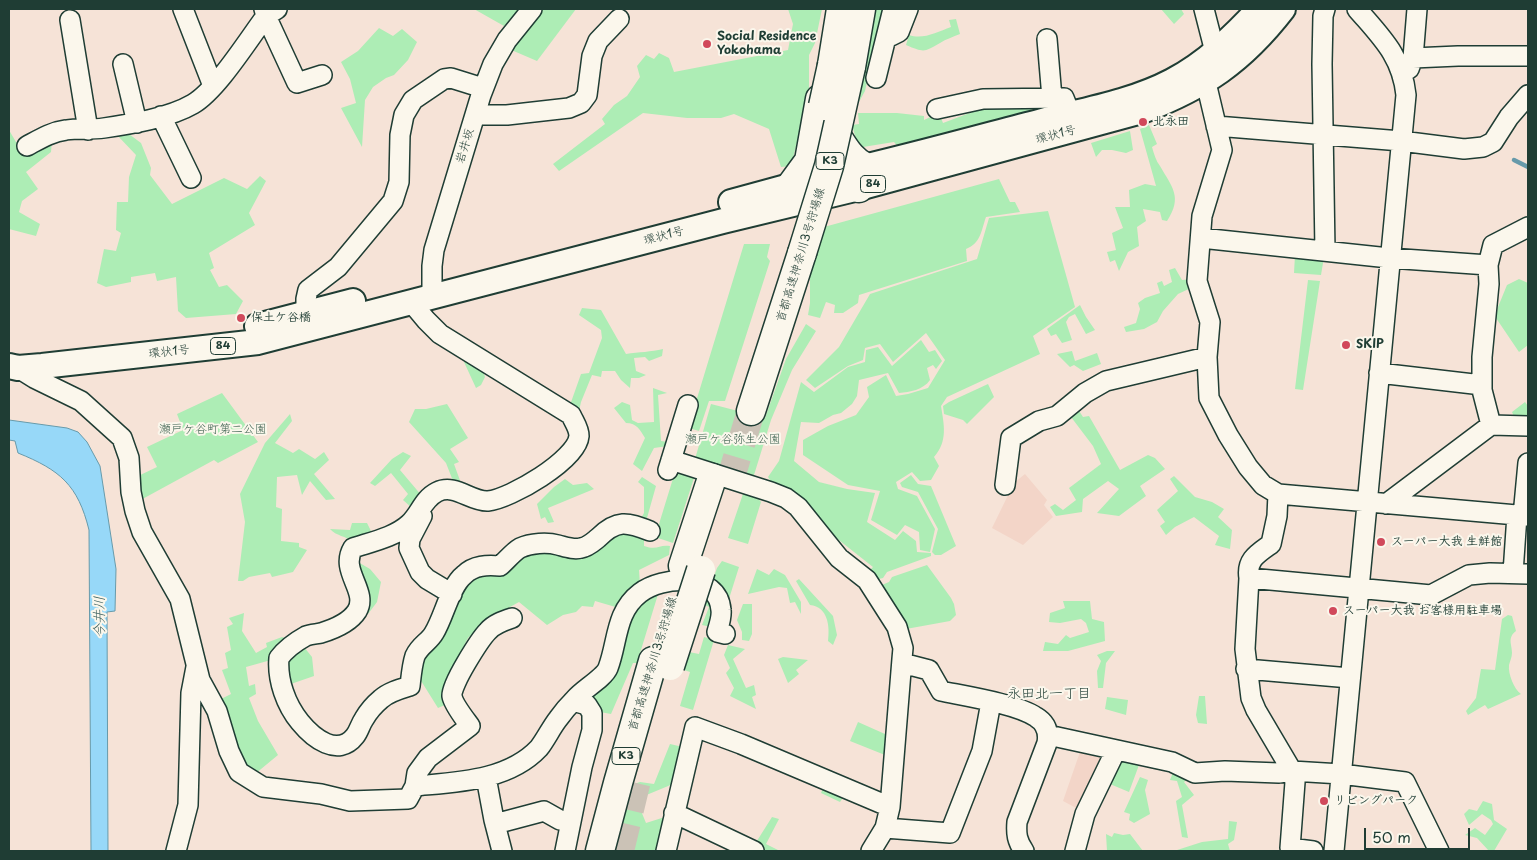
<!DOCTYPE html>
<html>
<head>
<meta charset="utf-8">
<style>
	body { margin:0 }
	#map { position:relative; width:1537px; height:860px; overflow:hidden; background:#f6e3d7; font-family:"Playpen Sans",sans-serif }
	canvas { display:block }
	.frame { position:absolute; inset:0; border:10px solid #1f3d34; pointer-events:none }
	.scale { position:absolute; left:1364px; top:828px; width:106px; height:22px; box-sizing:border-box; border:2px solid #1f3d34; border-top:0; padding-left:6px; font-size:15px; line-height:18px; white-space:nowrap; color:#1f3d34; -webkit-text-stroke:4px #fbf7ec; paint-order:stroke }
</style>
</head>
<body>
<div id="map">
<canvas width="1537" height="860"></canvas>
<div class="frame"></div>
<div class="scale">50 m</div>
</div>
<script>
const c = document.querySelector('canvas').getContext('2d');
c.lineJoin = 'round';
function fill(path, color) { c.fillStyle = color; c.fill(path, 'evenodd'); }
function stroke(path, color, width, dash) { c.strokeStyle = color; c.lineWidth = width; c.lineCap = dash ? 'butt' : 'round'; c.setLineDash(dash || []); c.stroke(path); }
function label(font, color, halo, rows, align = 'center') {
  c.font = font + ' "Playpen Sans","Klee One",sans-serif'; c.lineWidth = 4; c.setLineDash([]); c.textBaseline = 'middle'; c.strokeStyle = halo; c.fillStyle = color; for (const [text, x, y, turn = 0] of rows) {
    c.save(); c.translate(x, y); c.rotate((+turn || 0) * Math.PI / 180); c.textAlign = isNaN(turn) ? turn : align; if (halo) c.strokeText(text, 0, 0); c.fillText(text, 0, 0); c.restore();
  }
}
fill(new Path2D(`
	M1025,474L1047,500L1044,505L1053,517L1023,545L992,528L1014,483Z
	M1081,749L1108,755L1080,810L1063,801Z`), '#f3d5c8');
fill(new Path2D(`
	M474,9H519L504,26Z
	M543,9H576L537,61L509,49L536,14Z
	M788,9H822L815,43L809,55V95L791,166L781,167L769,129L734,114L721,118H687L643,113L559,171L553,164L605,124L602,119L614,105L627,96L640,77L637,66L646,55L654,59L659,53L669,58L674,72L788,50L793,24Z
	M876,9H882L883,11L865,91L859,102Z
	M1161,9H1181L1184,14L1174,24Z
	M956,19L960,34C953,37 946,39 940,43C924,52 925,53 906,45L909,35C923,40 937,32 951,27L949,20Z
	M379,28L393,36L402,29L417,42L408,60L394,75L386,78L373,87L365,100L362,147L341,108L356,103L350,79L341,62L358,51Z
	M1035,107L1020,118L899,148L894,142L863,147L856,139L852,125L859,124L858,113H897L924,116V120L939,113L943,123L983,108Z
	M1149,125L1157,144L1152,147C1154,154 1156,161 1160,166C1172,187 1183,197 1167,221L1162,220L1160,212L1143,209L1146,221L1137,227L1139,246L1128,252L1119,271L1115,260L1110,262L1107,252L1116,250L1112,233L1123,228L1115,207H1130L1129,190L1145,184L1156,186L1140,129Z
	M9,130L16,142L30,153L52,140L51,152L26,172L38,189L22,201L19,212L40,224L36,236L9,229Z
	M125,131L141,143L151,168L150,175L172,204L224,178L247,189L260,176L266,181L249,213L255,225L209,253L214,268L210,270L219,287L227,285L243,301L236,314L186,318L178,311L176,277L157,281L155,273L131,277V282L106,287L97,283L104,249L116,251L121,233L116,230L117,202H128L129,177L136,155L117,135Z
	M1130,131L1133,150L1126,153L1112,150H1102L1096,157L1091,143Z
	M999,179L1010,202H1015L1020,212L986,217C981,231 981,243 966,249L967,261L859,295L858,303L843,313H834L835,305L826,302L820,318L808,315L810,303V268L824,227Z
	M1048,211L1075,307L1033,336L1040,354L947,397L941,406C944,425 948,441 934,457L939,466L931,480L920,481L912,472L896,482L898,489L917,496L935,529L930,552L920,550L919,532L905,525L897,535L871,520L880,491L848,485L803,455V440L828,426L856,415L869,397L867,387L886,375L896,396L908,394L928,388L945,360L926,333L893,362L880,344L865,348L863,360L848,366L815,388L806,380L839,347L870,294L977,259L989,218Z
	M744,244H770L767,257L770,261L725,401H709L699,431L689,428L691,418Z
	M1295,255L1324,257L1321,275L1294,273Z
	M1175,268L1182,280L1192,279L1193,287L1178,294L1163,311L1157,322L1144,329L1126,332L1124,327L1136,323L1140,309L1138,303L1145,298L1160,293L1157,283L1162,281L1164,286L1172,282L1169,270Z
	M1519,279L1528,283V345L1519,352L1496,318L1498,307L1507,285Z
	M1308,280L1320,281L1303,390L1295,389Z
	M1080,305L1086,317L1095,330L1086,334L1075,314L1069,317L1066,322L1072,340L1062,343L1056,334L1051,336L1047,329Z
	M582,308L601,310L626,354C639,352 651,352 663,349L662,356L649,361L645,357L634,358L636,371L646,375L639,378H631L630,388L621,380L615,371H602L601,377L592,375L581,402L579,411L570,405L581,374L589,373L602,338L601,330L579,315Z
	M806,324L816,331L792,370L771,420L754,475L749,477L695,459L711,404L765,418L786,359Z
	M921,340L929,352L935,350L942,361L936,369L933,365L927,368L930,380C923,390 910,392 899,393L888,373L859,380L857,396L852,404L841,413L833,415L819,423L801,422L794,461L819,482L847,489L875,493L867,522L895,540L903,531L916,541L917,552L931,553V556L887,572L883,578L870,581L865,575L873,567L778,492L768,477L779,461L801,382L814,392L848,367L865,362L866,350L878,347L892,366Z
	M1072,351L1075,361L1097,353L1101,364L1083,371L1074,365L1070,367L1057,354Z
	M466,359L483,371L485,377L481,385L476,388L464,362Z
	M988,384L994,397L967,424L963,420L944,414L943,406L949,402Z
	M653,388L667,393L658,395L661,441L668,442V446L654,448L642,471L633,464L645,438C640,430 637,423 626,423L614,408L622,402L630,405L632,420L638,423L654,422Z
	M222,393L258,442L218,463L214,460L137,502L134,478L157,467L147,447L183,430L177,414Z
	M1525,402L1528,406V420L1515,419L1512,412Z
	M447,404L468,438L450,449L459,462L454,464L462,486L453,481L446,463L409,422L415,409H426Z
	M1076,406L1083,417L1089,416L1120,470L1148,455L1155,458L1165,469L1140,486L1146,496L1119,516L1097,513L1119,489L1108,481L1083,499L1082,512L1056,516L1050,507L1055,504L1063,510L1076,500L1069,488L1101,464L1093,446L1068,413Z
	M290,414L292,421L275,443L293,453L299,449L315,459L324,452L329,460L314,474L335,499L326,500L310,481L302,495L297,475L277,477L276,507L282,509L281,541L299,543V547L307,550L293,572L272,577L270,573L249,577L243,581H238L245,522L240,494L265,443Z
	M403,452L411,456L400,470L422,496L412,508L403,500L408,494L391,473L375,486L370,483L392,459Z
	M675,472L694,478L673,543L655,537Z
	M911,475L918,484L931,486L956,546L941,555H935L932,552L938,529L918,492L902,487L900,483Z
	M1174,476L1195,497L1212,502L1224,509L1218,517L1232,530L1230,549L1215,545L1219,536L1194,517L1175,527L1166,535L1160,526L1165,522L1157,510L1178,491L1170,479Z
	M642,477L656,486L645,525L639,522L644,513V487L638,482Z
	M565,479L573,485L587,483L594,489L548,508L554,522L548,523L545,517L541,519L537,504L554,487Z
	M743,494L757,497L761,502L748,544L728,538Z
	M352,523H367L373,535L353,542C346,536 336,536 330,529L350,530Z
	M614,529L644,533V546C658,551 659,544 670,546L669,555L639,570L640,585L619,608L595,601L593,607L582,606L576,612L563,615L547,625L519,602L485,621L468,638L446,680L447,704L438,708L418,676L429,649L465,584L485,572L506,574L524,554L542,548L582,553Z
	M722,561L739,567L728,602L713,579L717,568Z
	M358,562L370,569L381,582L377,602L368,614L362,612Z
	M927,565L951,598L954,604L956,615L950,621L906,629L877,587L889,582L892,577Z
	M757,569L769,575L774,569L785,575L801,602V614L795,602L790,603L787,588L779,587L748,594Z
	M799,579L833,616L837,635L833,645L828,641C830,626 828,607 810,605L796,581Z
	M659,591L637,663H633L611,714L600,712L587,694L629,622L635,609L646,597Z
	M709,596L714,606L711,627L702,625L709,607L705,605Z
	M1063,601H1090L1092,619L1104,622L1105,641L1068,651H1043L1045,642L1058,644L1066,635L1070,638L1089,632L1086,623L1081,619L1060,623L1049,622L1050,613L1065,608Z
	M743,604H752V634L749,641L742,640V632L737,620Z
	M244,613L242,631L256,653L267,647L266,643L282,637L291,641L271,660L246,667L249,686L255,684L256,694L249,698L258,721L278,755L255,774L242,764L219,700L231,694L222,670L228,668L225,653L231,650L227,627L233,624L229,618Z
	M1508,615L1512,616L1516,631C1507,638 1512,644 1512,653C1512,657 1510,661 1509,665C1508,674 1514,689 1521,694L1488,709L1485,705L1468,715L1466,711L1476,698L1481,669L1495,670L1502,619Z
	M704,637L714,640L693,710L680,706L690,672L684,670L689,652L699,654Z
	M728,645L745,649L733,659L746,688L754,685L756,695L752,697L756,709L730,696L734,688L726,673L730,668L724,655Z
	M304,647L312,657L314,676L288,685L285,657Z
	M1107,651H1115L1106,663L1103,688H1098L1097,671L1101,661L1097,655Z
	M783,657L808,660L796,670L799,674L788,683L778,659Z
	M1199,696H1205L1207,724L1198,723L1196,715Z
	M1107,697L1128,700L1126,715L1105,709Z
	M858,722L885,734V755L850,741Z
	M670,744L683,747L673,784L644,796L645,803L639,806L646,823L665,817L658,851H612L622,811L638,805L628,797L631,785L640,782L654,784Z
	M1122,759L1139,765L1129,792L1110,784Z
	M1174,770L1189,777L1184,782L1194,795L1182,805L1188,838L1182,837L1176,801L1182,797L1177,781L1170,780Z
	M1140,777L1148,780L1145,790L1150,814L1134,823L1129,820L1130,814L1124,812Z
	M824,786L844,796L840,802L821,793Z
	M1483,801L1492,804L1494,820L1507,829L1494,851H1489L1477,838L1465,835L1475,828L1485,835L1493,824L1491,820L1482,814L1469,825L1464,814L1469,809L1477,811Z
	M772,817L779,819L766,844L780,851H765L755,844Z
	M1229,821L1237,822L1234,840L1228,844L1230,851H1174L1202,842L1228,839Z
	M1114,833L1123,835L1130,834L1143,851H1107L1106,834L1112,837Z`), '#adedb5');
const water = new Path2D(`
	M9,420L67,428L78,432L87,442L100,466L116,569L115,611L107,612L108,851H91L89,530C78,485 60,470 18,453L15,441L9,440Z`);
fill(water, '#97d8f8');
stroke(water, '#679aaa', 1);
stroke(new Path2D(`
	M1514,160L1528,167`), '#679aaa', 4.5);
stroke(new Path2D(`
	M729,484L751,411
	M620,851L638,776`), '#cbc2b6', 28, [28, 14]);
const minor = new Path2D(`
	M183,9L213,86
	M264,9L266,16L297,83L322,75
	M1204,9L1215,52
	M70,20L88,130
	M891,36L899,32L908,9
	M1047,39L1052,98
	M1413,58L1458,56H1528
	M123,64L137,123
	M1409,69L1413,58L1417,9
	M876,78L893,9
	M1204,83L1208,91L1222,150L1202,216L1197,281L1210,322L1207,357L1209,398L1228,435L1248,467L1263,485L1278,494L1528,516
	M937,109L983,99L1064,98L1070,113
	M475,115H507L569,108L581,103L587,95L592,56L598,41L619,19
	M161,116L191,178
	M1216,126L1401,141L1464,149L1483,147L1493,142L1509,117L1528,95
	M27,146C40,139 51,132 66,130C78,128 91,130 104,128C131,124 169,118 193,104C217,90 248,40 266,16L277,9
	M1201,238L1389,258L1488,265
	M1325,251L1322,64L1323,16L1325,9
	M432,296V266L434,250L481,95L493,64L507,40L532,9
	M411,302L426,320L440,334L571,415C574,422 579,428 579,436C577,460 510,499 488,501C471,502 455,483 437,492C423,499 420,514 409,524C395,537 371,542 353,548C339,571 369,591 357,611C350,622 334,629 321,633C317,634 311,634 306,636C297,641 285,650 279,658C277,680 286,705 300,722C313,738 338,758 355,736C359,731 360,725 364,719C368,712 375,704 381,699C389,692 400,689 410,686C411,677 412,665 415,656C420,645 429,642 434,633C444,617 450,586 464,575C474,565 487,565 500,566C506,561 513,552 520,548C531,543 547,542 558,545C566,547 574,550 581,548C588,547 593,542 598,538C617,519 627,522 650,531
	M306,326V299L308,290L338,267L393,201L399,182L400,135L404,115L413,100L444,79L451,78L483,88
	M18,368L34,378L81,401L122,438L129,458L131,492L135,511L142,532L180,599L200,680L217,711L229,751L239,772L263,787L321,794L350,801L408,799L415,786C457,782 508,781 539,748C546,739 551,728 558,719C563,712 569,705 575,699C582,690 604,678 608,668C618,642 615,612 640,593C662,576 718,572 721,610C722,617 719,625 717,632L725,634
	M1379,373L1482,385
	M1491,425L1482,390V357L1489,284L1488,265L1493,245L1528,227
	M671,460L771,492L786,498L798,507L839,558L867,580L897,627L903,648L902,659L890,807L885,828L871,851
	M668,470L688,405
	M1005,485L1011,438L1039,421L1057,416L1085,393L1106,381L1207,357
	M1278,494L1277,516L1271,544C1257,554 1246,560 1249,578L1245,649L1251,698L1256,710L1292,771L1295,782L1290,848L1313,851
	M1386,504L1491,425L1528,426
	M422,516L410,539L409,548L420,572L427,579L452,594
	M1523,516L1528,463
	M1513,573L1517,515
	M1249,578L1431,595L1469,575L1490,573L1528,574
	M902,663L929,670L941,691C965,696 1017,704 1036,717C1046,723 1049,732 1047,743L1017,822C1016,834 1017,841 1024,851
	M1246,669L1350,678
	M1048,735L1172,762L1195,773L1225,771L1279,773L1292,771L1341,774L1405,782L1439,851
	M486,777L494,820L502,851
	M415,786L417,773L428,758L470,726C465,719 453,704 452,696C450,686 480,639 488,631C494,624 503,621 512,618
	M674,813L754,851
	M495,824L544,811L560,820
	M885,828L950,833L982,751L991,702
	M176,851L188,805L191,693L196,667
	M565,851L582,767L592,730V713L587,705L573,701
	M666,851L695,727L741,744L890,807
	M1075,851L1085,814L1116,750
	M1334,851L1406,95C1402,56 1381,37 1357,9`);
const major = new Path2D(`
	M847,171C912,156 977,138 1042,121C1085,110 1132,102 1172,81C1206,63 1233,37 1259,9
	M731,202L808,181
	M257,326L353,301
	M9,366L18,368L42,366L258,342L723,221L859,188L1142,111C1204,87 1242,62 1283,9`);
const highway = new Path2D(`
	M832,65L841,9
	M851,67L861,9
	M840,141C847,152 853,161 865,167
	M811,160C820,180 840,181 859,188
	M790,187L809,161L820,99
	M751,411L802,253
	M683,566L712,478
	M600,851L618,783L653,661`);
stroke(minor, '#1f3d34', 22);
stroke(major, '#1f3d34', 28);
stroke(highway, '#1f3d34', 31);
stroke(minor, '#fbf7ec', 19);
stroke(major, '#fbf7ec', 24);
stroke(highway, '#fbf7ec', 28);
const highwayBridge = new Path2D(`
	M823,106L832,65
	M802,253L829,166L851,67
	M670,666L701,570`);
stroke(highwayBridge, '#1f3d34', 31, []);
stroke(highwayBridge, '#fbf7ec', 28);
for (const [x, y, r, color] of [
	[707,44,5,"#d1495b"],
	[1143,122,5,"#d1495b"],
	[241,318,5,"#d1495b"],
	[1346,345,5,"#d1495b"],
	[1381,542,5,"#d1495b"],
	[1333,611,5,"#d1495b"],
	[1324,801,5,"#d1495b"]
]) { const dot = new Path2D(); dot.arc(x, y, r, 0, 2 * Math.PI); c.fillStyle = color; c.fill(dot); stroke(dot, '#fbf7ec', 2); }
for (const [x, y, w] of [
	[830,161,28],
	[873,184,25],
	[223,346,25],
	[626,756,28]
]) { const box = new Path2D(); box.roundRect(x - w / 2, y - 8.5, w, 17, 4); c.fillStyle = '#fbf7ec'; c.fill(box); stroke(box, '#1f3d34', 1); }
label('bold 11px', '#1f3d34', null, [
	["K3",830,161],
	["84",873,184],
	["84",223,346],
	["K3",626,756]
]);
label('bold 12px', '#1f3d34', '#fbf7ec', [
	["Social Residence",717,37],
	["Yokohama",717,51],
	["北永田",1153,122],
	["保土ケ谷橋",251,318],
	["SKIP",1356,345],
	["スーパー大我 生鮮館",1391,542],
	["スーパー大我 お客様用駐車場",1343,611],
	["リビングパーク",1334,801]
], 'left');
label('12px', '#1f3d34', '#fbf7ec', [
	["環状1号",1056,135,-15],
	["岩井坂",465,146,-73],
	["環状1号",664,236,-15],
	["首都高速神奈川3号狩場線",801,255,-73],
	["環状1号",169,352,-6],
	["首都高速神奈川3号狩場線",653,664,-73]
]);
label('12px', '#3b604e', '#fbf7ec', [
	["瀬戸ケ谷町第二公園",213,430],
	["瀬戸ケ谷弥生公園",733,440]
]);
label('italic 14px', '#375c5b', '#fbf7ec', [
	["今井川",100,617,-90]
]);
label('14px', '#1f3d34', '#fbf7ec', [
	["永田北一丁目",1049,694]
]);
</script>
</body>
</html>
